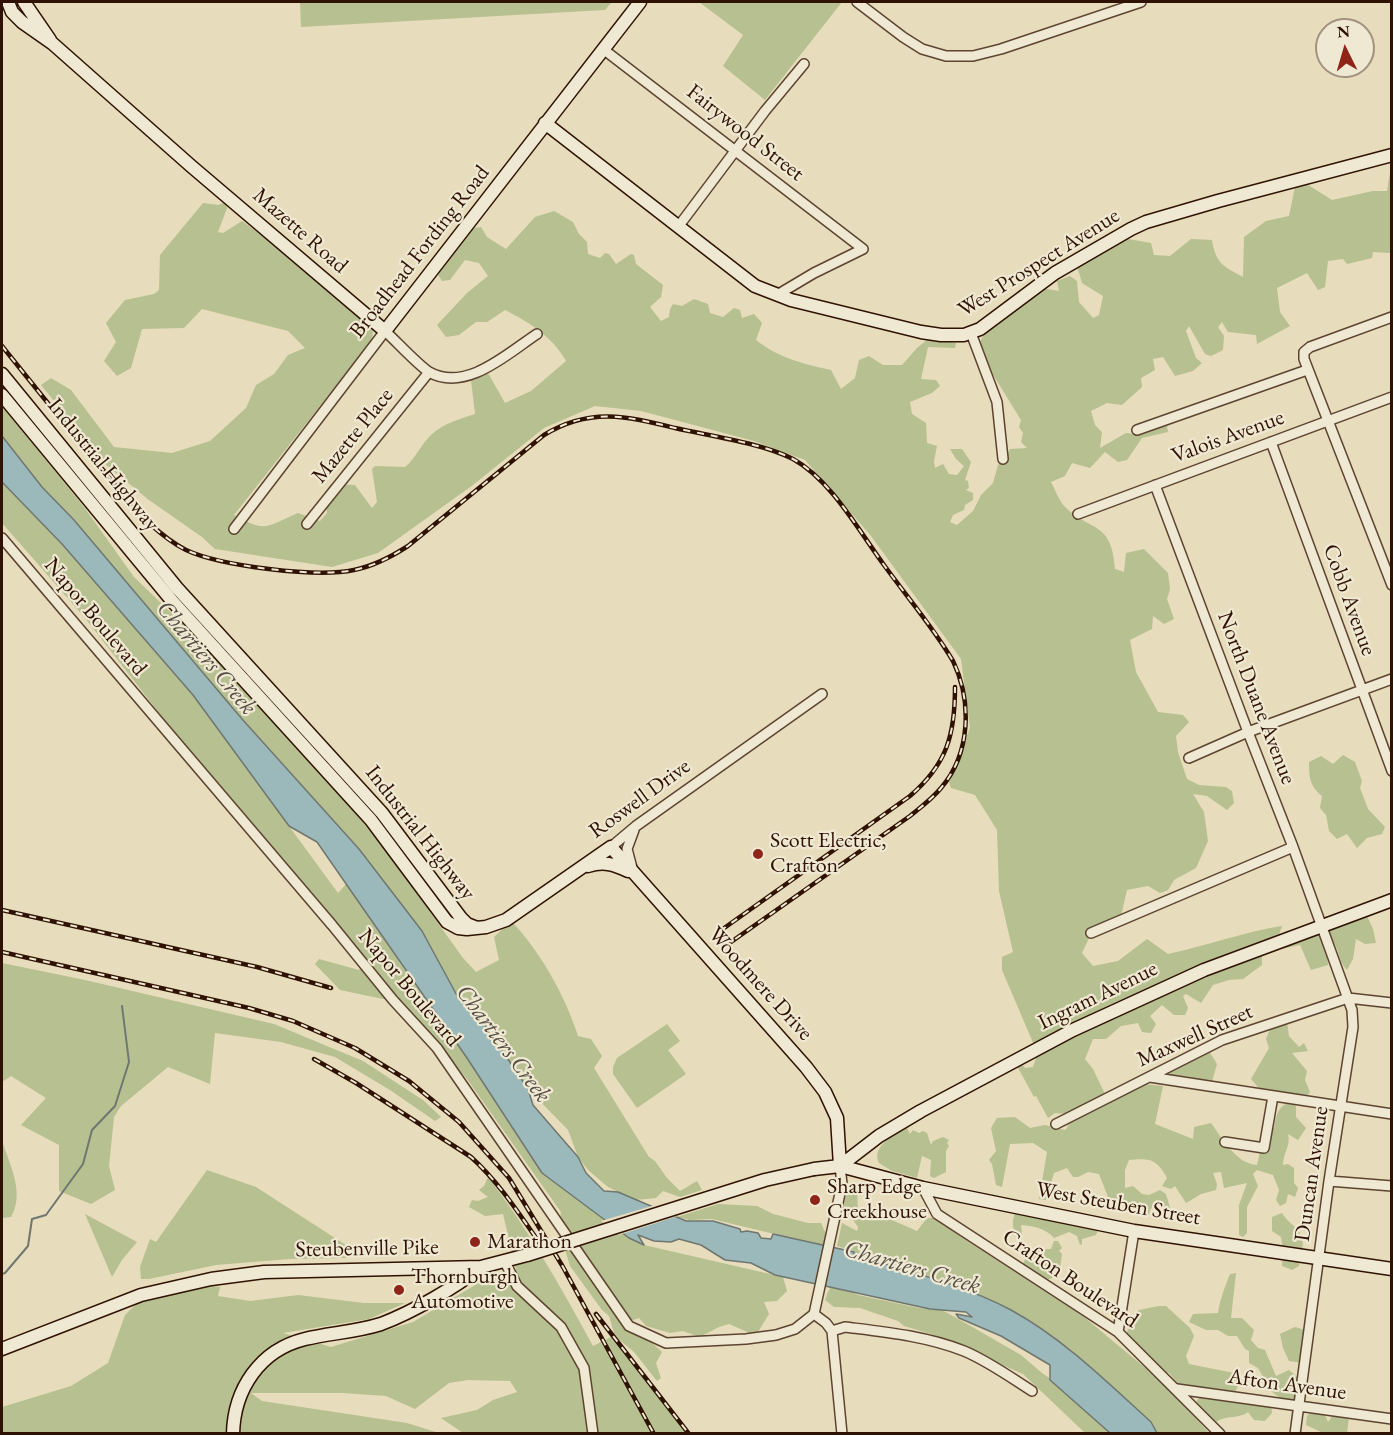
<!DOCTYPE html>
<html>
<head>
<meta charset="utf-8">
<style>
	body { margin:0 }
	#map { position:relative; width:1393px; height:1435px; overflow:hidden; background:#e7dcbb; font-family:"EB Garamond",serif }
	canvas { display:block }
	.frame { position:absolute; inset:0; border:3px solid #2f1201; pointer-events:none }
	.north { position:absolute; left:1315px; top:18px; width:60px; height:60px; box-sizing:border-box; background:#efe8d3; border:2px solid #a2927f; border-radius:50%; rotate:355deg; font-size:16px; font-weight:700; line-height:24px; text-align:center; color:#2f1201 }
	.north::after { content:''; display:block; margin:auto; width:21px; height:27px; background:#8f2418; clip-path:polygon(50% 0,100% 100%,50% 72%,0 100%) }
</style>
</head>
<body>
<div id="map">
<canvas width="1393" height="1435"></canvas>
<div class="frame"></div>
<div class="north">N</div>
</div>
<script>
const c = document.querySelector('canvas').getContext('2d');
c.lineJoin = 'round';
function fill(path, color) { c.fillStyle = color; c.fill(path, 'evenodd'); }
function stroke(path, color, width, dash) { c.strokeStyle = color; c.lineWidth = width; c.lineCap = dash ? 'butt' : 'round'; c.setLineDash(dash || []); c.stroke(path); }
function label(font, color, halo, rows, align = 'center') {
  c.font = font + ' "EB Garamond",serif'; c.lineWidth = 4.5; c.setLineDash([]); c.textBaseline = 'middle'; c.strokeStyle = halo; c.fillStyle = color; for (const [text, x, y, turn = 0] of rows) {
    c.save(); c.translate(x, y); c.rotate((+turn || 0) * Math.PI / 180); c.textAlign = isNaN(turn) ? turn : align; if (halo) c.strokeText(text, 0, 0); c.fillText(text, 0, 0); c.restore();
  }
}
fill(new Path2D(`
	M300,2H612L605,10L301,27Z
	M699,2H842L765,100L723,66L743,35Z
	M1391,167V253L1373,252L1372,258L1347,264L1343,259L1328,261L1325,287L1318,290L1307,273L1277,288L1280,312L1290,326L1257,344L1256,335L1228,332L1222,322L1218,327L1224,336L1223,350L1211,356L1205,354L1189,326L1186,331L1196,358L1202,363L1193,371L1175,376L1163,357L1153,359L1155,370L1141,378L1142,387L1122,405L1107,403L1091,411L1095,425L1102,432L1100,448L1126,433L1135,434L1162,425L1167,426L1168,432L1142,438L1127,460L1118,462L1105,452L1090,468L1072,463L1065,476L1051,482C1055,489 1059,501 1065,507C1091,532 1112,521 1115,569L1124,572L1126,553L1144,549L1168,573L1170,589L1167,599L1174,619L1164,624L1153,616L1152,629L1130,640L1136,672L1158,712L1183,715L1189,722L1176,736L1178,752L1187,779L1199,785L1226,787L1232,791L1234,803L1227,810L1207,796L1193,794L1204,812L1208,841L1196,868L1174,880L1168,890L1160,893L1148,886L1127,890L1121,916L1090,936L1082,953L1093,966L1118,961L1147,939L1168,954C1206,946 1243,932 1282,926L1279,935L1109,1005L1034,1045L1002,970V957L1013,952L999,891L997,830L975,795L951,788L949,782L970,728L961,659L871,536L805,460L754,441L641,411L595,406L544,428L473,485L378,553L332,567L215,549L202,537L149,500L105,464L41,385L51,378L71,390L114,447L172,453L210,441L246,408L256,385L274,374L288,355L305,348L288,331L202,309L184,328L142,329L131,368L117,376L104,361L116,342L106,323L125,300L154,294L159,290L160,255L203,203L218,205L226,202L227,208L218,232L223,233L242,221C288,254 333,290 373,331L372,340L234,515C266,533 266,527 298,513L320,521L327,513L325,492L331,484L355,485L372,508L377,502L372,469L375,466L405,467C416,458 421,444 432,434C444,423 460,419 475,414L471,380L488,373L505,403L531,391L566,361C553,337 529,322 505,310L487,322H476L459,335L446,337L437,325L467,293L488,276L479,263L465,260L450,280L442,281L437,273L473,228L481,227L487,237L506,249L535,217L554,211L573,222L579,234L587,242L588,254L600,258L605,253L609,254L616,264L631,254L634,255L636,264L663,285L661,297L650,307L661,321L669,317L670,309L673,304L682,306L694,299L708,304L710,313L723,317L734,308L740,310L742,318L754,314L762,323L756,340C779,358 803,364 831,370L841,389L855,378L859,360L869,356L883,365H902L917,348L928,339L956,343L955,348L928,347L921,379L936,380L940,386L932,393L910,402L912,414L926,423L927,443L937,446L934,461L935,468L943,464L949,474L957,475L964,466L956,459L950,449H962L971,462L965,480L968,481L969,488L966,490L973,493V500L965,505L964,510L953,515L950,522L957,525L973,511L981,495L993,483L998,465L1006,458L1010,449L1027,448L1021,442L1023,433L1019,427L1021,420L984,360L978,346L990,322L1041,288L1059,291L1057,281L1070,276L1077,281L1079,302L1093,318L1099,315L1103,296L1082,283L1077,266L1128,239L1151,243L1154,255L1170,256L1191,239L1212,240C1216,264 1223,266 1243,277L1244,237L1266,221L1289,216L1295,187L1305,183L1332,200L1373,191H1387Z
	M2,406L84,507L134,577L196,637L345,800L389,855L463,958L476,972L499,960L494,937L511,921C540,951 565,995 578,1036L591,1039L602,1056L594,1068L649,1157L655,1161L667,1178L680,1191L697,1181L702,1190L680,1197L663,1191L656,1198L635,1200L608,1187L588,1170L578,1157L568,1130L528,1089L477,1013L460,1001L422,931L359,849L242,719L74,520L42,487L2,436Z
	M2,482L62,544L193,695L338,893L347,883L402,966L467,1058L542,1173L629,1238L644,1245L783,1277L787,1291L777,1301L764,1302L769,1314L758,1332L752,1334L729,1324L719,1327L702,1336H697L683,1331L670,1333L646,1326L639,1318L630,1321L627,1329L650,1341L662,1352L656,1363L661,1378L657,1381L634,1352L615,1336L609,1316L602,1310L570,1266L559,1230L561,1212L467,1079L402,1003L340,990L315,964L319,959L359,970L365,959L227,800L85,618L2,523Z
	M1343,755L1355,762L1362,781L1360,788L1368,809L1385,827L1382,834L1367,838L1357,848L1347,834L1337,839L1329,831L1326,815L1320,808L1322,796C1310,786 1309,778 1309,762L1321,756L1333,764Z
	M1367,916L1373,929L1376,943L1365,944L1356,939L1353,959L1347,970C1341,963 1340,960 1338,952C1335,941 1330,942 1329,928Z
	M1320,933L1327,952L1328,965L1311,970L1300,945L1277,950L1276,946Z
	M1262,951V965L1243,979L1229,980L1213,985L1201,1003L1186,994L1183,996L1188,1008L1185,1015H1174L1162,1005L1150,1016L1156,1024L1151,1033L1142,1032L1138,1023L1121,1026L1106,1039H1093L1085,1059L1093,1069L1105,1094L1066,1114L1055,1113L1048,1118L1036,1096L1034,1097L1017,1066L1022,1064L1025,1068L1033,1067L1037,1055L1097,1022Z
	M2,963L85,980L274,1024L363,1061L423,1100L441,1117L435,1121L390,1090L335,1057L281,1042L215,1033L210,1084L168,1067L121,1106L114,1117L109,1166L115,1190L91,1204L59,1191V1145L21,1125L46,1098L11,1076L2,1082Z
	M1287,1022L1289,1036L1299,1047L1304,1043L1308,1051L1292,1053L1307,1071L1305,1080L1310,1092L1305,1098L1263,1093L1251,1079L1269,1048L1266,1039L1271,1027Z
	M667,1024L680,1041L668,1050L686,1074L637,1108L613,1074V1067L617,1058Z
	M1209,1051L1217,1064L1211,1085L1171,1077L1170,1075V1071L1175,1070Z
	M1144,1084L1163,1086L1155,1124L1193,1139L1194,1127L1211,1123C1222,1138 1236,1164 1257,1165L1265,1130L1274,1128C1276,1116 1278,1105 1291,1102L1296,1106V1117L1306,1128L1298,1140L1288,1134C1291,1146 1283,1153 1283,1165L1288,1164L1294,1168V1183L1298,1188L1295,1197L1288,1194L1286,1203L1280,1206L1276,1200L1279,1190L1273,1175L1257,1170L1253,1174L1258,1186L1247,1207V1233L1243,1237L1239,1235V1205L1247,1183L1224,1188L1221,1172L1213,1173L1217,1184L1216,1190L1201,1194L1186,1203L1175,1186L1171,1189L1162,1186L1167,1178C1157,1159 1150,1158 1129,1160L1125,1170V1188L1133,1186L1142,1194L1149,1195L1160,1190L1166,1194L1170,1208H1159L1154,1205L1150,1210L1149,1215H1142L1135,1201L1128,1205L1108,1197L1099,1174L1088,1172L1078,1177H1073L1067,1168L1054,1173L1046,1200L1039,1199L1047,1152L1033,1143L1010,1144L1002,1187L996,1185L992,1164L989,1160L996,1151L991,1128L997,1118L1015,1117L1030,1128L1045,1125L1065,1130L1067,1128L1069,1122L1097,1110Z
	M906,1126L910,1134L913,1130L919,1133L923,1131L927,1133L931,1145L933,1141L943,1137L949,1140L947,1143L949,1146L946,1151V1172L934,1178L930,1176L931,1160L922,1156L917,1178L892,1171L879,1163C874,1153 880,1147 887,1139L886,1137Z
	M2,1141C10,1165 25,1193 11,1217L2,1218Z
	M207,1170L256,1187L352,1249L354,1254L345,1258L290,1259L216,1265L149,1279H141L140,1267L150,1239L156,1242Z
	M488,1177C528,1229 561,1287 593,1346L611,1337L686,1433H463L441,1418L477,1410L493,1400L517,1392L510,1381L468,1380L449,1383L415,1409L386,1396L343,1393H251L262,1401L407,1423L439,1433H2V1407L71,1386L108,1363L125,1315L142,1298L196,1284L220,1287L218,1296L250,1301L298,1295L364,1303H405L369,1319L283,1333L331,1347L413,1322L487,1278H502L520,1294L517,1274L503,1214L485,1216L469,1207L472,1200L478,1201L488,1197L479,1190L484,1186Z
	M851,1187L857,1191L858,1210L870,1216L878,1214L917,1231L927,1218H937L961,1237L1084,1317L1167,1386L1209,1433H1157L1151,1422L1070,1349L854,1255V1251L837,1246L842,1223L857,1231L858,1227L851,1217L842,1213L847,1190Z
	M718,1204L757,1206L773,1214L808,1223H821L826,1234L824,1246L712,1219L689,1220L677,1217Z
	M1016,1211L1099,1227L1096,1235L1082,1239V1244L1080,1245L1077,1236L1069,1232L1054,1238C1045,1228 1034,1226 1021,1225L1022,1235L1019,1240C1012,1230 1011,1221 1016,1211Z
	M1282,1213C1286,1220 1291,1223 1296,1228C1307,1240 1302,1252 1299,1266L1292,1270L1282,1266L1283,1250L1281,1237L1272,1231V1217Z
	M85,1214L137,1242L122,1260L112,1277Z
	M1054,1241H1058L1062,1248L1059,1251L1062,1254L1059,1274L1050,1279H1035L1022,1265L1031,1250L1051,1249Z
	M1236,1273L1231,1318H1242L1254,1330L1251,1340L1258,1348L1265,1350L1276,1376L1289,1370L1304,1383L1302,1399L1287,1407L1283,1400L1264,1386L1265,1380L1258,1368L1249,1363V1351L1245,1349L1237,1336H1228L1218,1330H1206L1189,1322L1193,1314L1218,1313C1220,1299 1225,1287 1230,1274Z
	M833,1283L858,1295L919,1308L942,1310L967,1324L1021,1355L1042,1373L1061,1386L1116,1433H1085L1023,1374L931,1334L904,1326L898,1321L860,1308L834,1307L825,1300L828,1292Z
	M1159,1306H1166L1190,1328L1194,1336L1186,1356L1189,1364L1239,1374L1240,1382L1235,1392L1192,1388L1177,1383L1169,1373H1165L1126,1336L1130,1322L1139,1310Z
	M1295,1327L1305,1330L1303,1363L1289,1361L1283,1348L1280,1334Z
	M1200,1396L1271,1405L1272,1413L1265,1421L1254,1420L1248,1412C1239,1419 1226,1415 1216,1422L1204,1413L1196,1402Z
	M1312,1411L1324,1413L1328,1422L1333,1415L1349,1417L1347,1433H1323L1306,1425L1307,1416Z`), '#b6c090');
const water = new Path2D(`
	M2,436L42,487L74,520L242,719L359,849L422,931L460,1001L477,1013L528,1089L533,1105L578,1157L586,1173L604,1191L618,1192L686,1221H713L740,1229L741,1232L747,1231L758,1233L761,1238L771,1239L773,1234L854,1252V1255C907,1271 962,1284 1011,1310C1064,1339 1107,1382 1151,1422L1157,1433H1110L1050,1380V1365L1001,1336L959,1318L956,1314L972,1317L966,1312L930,1309L775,1275L751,1263L725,1260L701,1245L679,1239L671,1242L654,1241L638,1235L644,1245L629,1238L542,1173L467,1058L317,842L289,826L193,695L62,544L2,482Z`);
fill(water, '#9bb9ba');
stroke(water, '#707670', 1.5);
fill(new Path2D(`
	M655,1205L681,1215L619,1235L601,1221Z`), '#e7dcbb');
stroke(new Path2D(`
	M2,1274L5,1273L28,1246L32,1219L46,1215L83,1164L92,1130L115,1106L129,1062L122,1006`), '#707670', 2);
const street = new Path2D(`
	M857,2L903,37L922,49L946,56H973L1001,49L1141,2
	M603,49L863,249L814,273L777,295
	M678,227L765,111L804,64
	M1392,317L1310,347L1304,352V359L1392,585
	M971,333L997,402L1003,459
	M1137,430L1307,370
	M1271,442L1392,771
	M1155,485L1248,732L1293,847L1352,1010L1353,1027L1329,1181L1295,1434
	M1078,514L1392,397
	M307,524L429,372
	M234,529L385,331C396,341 418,365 429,372C466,393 508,353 537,334
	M2,538L332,925L393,1000L437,1048L629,1326L666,1343L746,1339L776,1335L795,1329L814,1314L842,1184L840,1166
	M1189,758L1248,732L1392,679
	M611,847L636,826L822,694
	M632,868L627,849L634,830
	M1091,933L1293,847
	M1150,1077L1392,1114
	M1056,1124L1222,1040L1348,998L1392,1003
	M1225,1142L1264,1148L1273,1096
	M1329,1181L1392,1186
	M923,1188L937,1214L1118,1332L1220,1434
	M505,1262L517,1286L561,1327L584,1368L593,1434
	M814,1314L826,1323L832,1331L842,1434
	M832,1331L845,1327C885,1332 926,1336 964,1351C988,1361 1010,1377 1032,1391
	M1118,1332L1134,1231
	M1177,1389L1392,1419`);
const secondary = new Path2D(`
	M8,2L12,12L22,22L52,43L191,166L385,331L640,2
	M24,2L50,40
	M545,123L755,286L791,300L921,332L941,335H964L980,329L1055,273L1131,229L1146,222L1218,201L1392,155
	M2,374L177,588L382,813L461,918L467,924L477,928
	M2,395L173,602L371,820L447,922L458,928L467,929L486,927L506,920L611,847L806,1067L825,1092L837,1118L840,1166
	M588,866C603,861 614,864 628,871
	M840,1166L879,1136L921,1111L1073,1030L1204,970L1392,900
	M814,1169L840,1166L923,1188L1134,1231L1392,1269
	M2,1349L141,1295L211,1279L264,1272L481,1267L527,1255
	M233,1434C234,1389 260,1350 305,1339C330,1333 356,1332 381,1324C413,1312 454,1288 481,1267`);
stroke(street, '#5d4430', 12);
stroke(secondary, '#2f1201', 15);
stroke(street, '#efe8d3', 9);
stroke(secondary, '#efe8d3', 12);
const rail = new Path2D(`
	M2,346L84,448L149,523C160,533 172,543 186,550C220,566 317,578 354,570C374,566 391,557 408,546L544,435C590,407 626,416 675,428C710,436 762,443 793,459C831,480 859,531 884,565C907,597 933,627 953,661C972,701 971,753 941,788C932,799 921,807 910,816L731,942
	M2,910L257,967L331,988
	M720,931L910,796C947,764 955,735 955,687
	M2,952L249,1008L293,1021L355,1048L409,1081L459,1122L509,1178L563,1267L654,1434
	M314,1059L356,1083L471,1157C501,1184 523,1220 546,1252
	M596,1314L689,1434`);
stroke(rail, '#2f1201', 4.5);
stroke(rail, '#efe8d3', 2, [7]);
const secondaryBridge = new Path2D(`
	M527,1255L765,1180L814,1169`);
stroke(secondaryBridge, '#2f1201', 15, []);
stroke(secondaryBridge, '#efe8d3', 12);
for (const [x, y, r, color] of [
	[758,854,6,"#8f2418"],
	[815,1200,6,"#8f2418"],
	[475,1242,6,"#8f2418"],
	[399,1290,6,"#8f2418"]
]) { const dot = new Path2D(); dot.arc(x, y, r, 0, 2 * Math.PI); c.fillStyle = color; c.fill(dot); stroke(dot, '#efe8d3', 2); }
label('22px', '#2f1201', '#efe8d3', [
	["Fairywood Street",745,133,38],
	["Mazette Road",300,231,41],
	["Broadhead Fording Road",420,252,-52],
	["West Prospect Avenue",1039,263,-32],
	["Mazette Place",353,436,-51],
	["Valois Avenue",1228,437,-20],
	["Industrial Highway",103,465,51],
	["Cobb Avenue",1349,600,70],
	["Napor Boulevard",95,617,50],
	["North Duane Avenue",1256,698,69],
	["Roswell Drive",640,799,-36],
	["Industrial Highway",420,833,52],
	["Woodmere Drive",760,984,48],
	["Napor Boulevard",409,988,50],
	["Ingram Avenue",1098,996,-26],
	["Maxwell Street",1195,1036,-24],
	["Duncan Avenue",1312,1174,-82],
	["West Steuben Street",1118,1204,10],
	["Steubenville Pike",367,1249,-1],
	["Crafton Boulevard",1070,1279,34],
	["Afton Avenue",1287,1385,8]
]);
label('22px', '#2f1201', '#efe8d3', [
	["Scott Electric,",770,841],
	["Crafton",770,866],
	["Sharp Edge",827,1187],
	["Creekhouse",827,1212],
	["Marathon",487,1242],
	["Thornburgh",411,1277],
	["Automotive",411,1302]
], 'left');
label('italic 24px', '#554c42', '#efe8d3', [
	["Chartiers Creek",206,658,50],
	["Chartiers Creek",503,1044,53],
	["Chartiers Creek",912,1268,16]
]);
</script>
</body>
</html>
